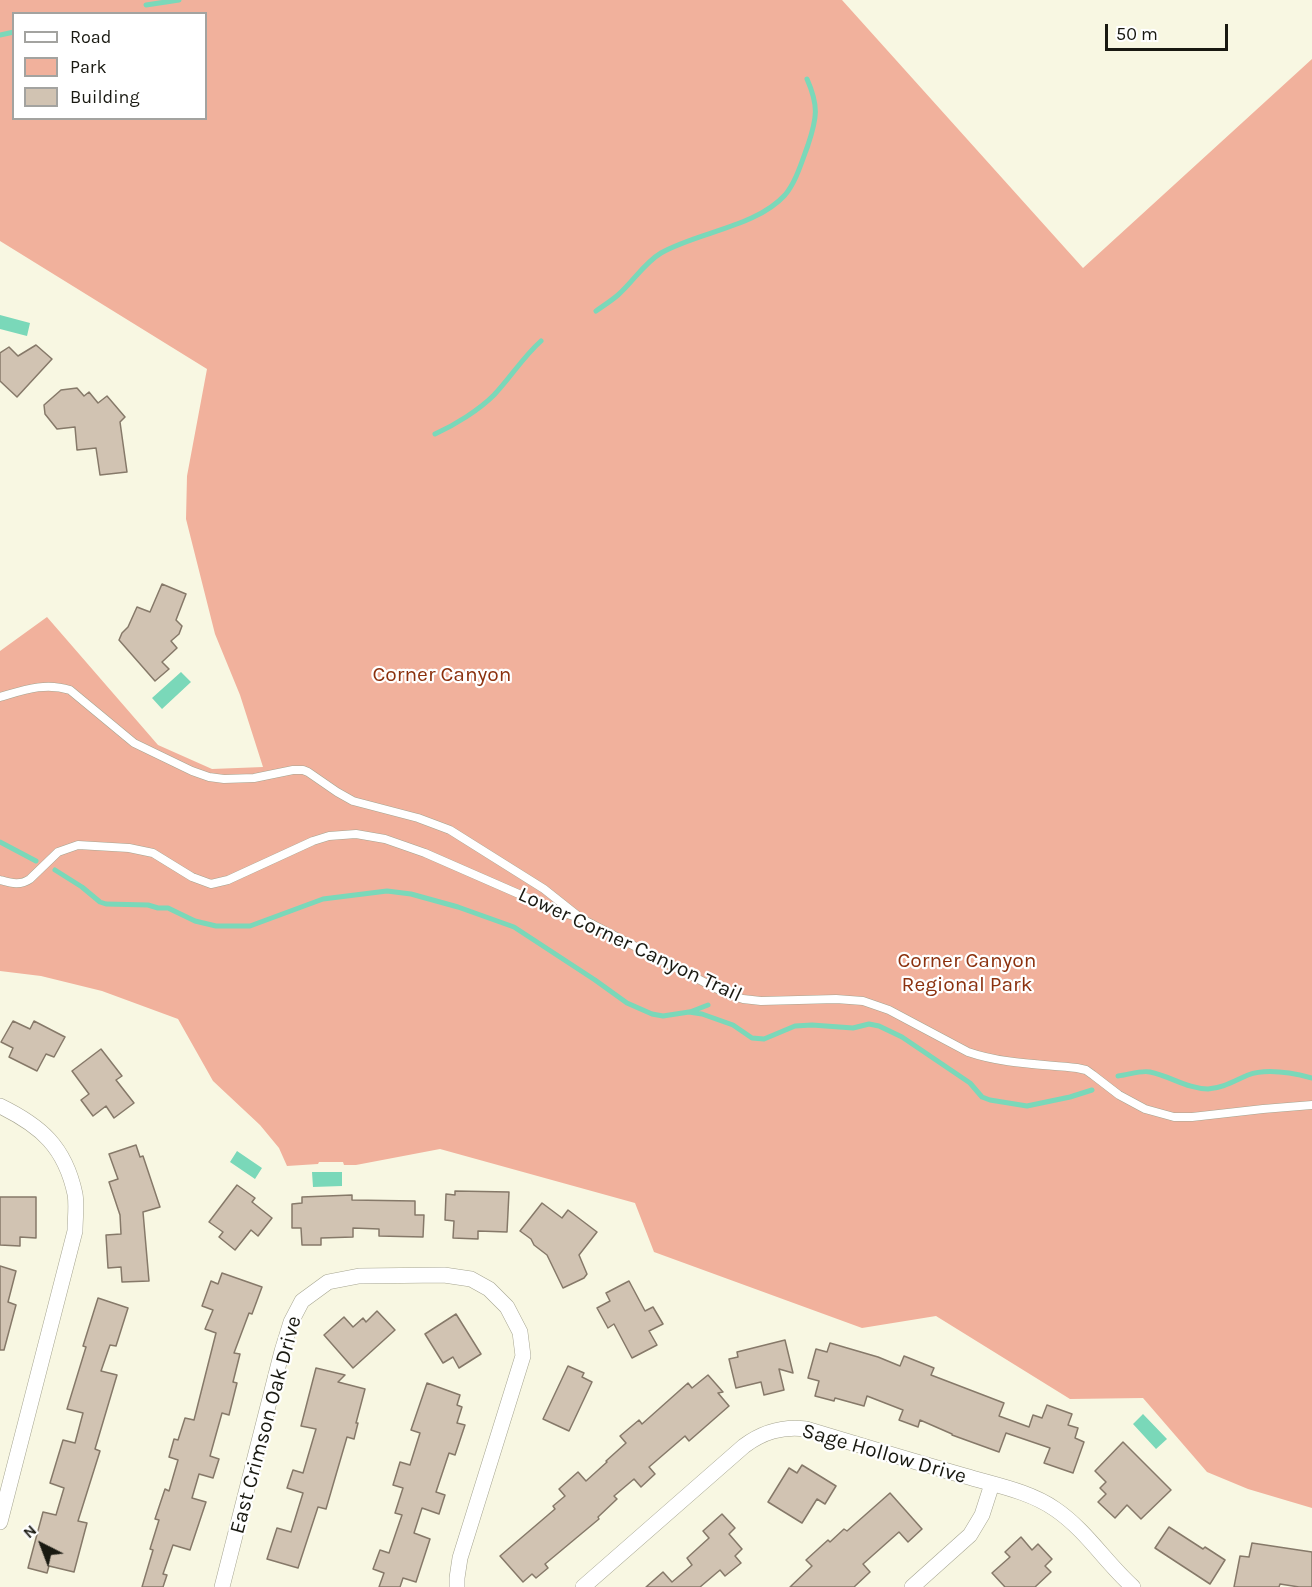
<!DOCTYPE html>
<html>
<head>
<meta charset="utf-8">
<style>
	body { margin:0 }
	#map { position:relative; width:1312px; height:1587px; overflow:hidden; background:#f8f7e2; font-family:Karla,sans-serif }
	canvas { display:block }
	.legend { position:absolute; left:12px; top:12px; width:195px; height:108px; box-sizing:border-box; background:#fff; border:2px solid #a3a3a0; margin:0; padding:8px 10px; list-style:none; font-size:18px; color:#191911 }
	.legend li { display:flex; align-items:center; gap:12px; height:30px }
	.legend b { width:30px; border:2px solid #a3a3a0 }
	.north { position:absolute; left:12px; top:1515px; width:60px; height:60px; -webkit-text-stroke:4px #fff; paint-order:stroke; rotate:318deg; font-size:16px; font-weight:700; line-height:24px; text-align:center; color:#191911 }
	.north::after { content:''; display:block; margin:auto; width:21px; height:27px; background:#191911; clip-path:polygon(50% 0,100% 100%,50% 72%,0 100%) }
	.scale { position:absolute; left:1105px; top:24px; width:123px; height:27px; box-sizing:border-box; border:3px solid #191911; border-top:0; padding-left:8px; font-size:18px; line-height:21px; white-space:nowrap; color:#191911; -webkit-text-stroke:4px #fff; paint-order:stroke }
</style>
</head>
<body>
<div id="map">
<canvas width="1312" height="1587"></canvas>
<ul class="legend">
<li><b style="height:8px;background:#fff"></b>Road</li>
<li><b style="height:16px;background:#f1b19c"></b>Park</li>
<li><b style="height:16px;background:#d1c3b2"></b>Building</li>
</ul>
<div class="north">N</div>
<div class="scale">50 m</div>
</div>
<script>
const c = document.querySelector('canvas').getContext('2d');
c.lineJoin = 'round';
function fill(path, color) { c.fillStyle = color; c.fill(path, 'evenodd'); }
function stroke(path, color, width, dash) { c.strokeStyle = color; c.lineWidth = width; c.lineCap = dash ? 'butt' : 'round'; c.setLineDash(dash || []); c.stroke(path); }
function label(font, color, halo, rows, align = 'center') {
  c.font = font + ' Karla,sans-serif'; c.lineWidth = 4.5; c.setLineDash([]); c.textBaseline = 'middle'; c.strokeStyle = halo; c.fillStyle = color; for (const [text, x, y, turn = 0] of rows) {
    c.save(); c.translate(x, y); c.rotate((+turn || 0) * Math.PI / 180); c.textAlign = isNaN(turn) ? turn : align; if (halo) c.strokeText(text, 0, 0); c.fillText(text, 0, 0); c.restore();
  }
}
fill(new Path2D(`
	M0,0H842L1083,268L1312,59V1508L1248,1489L1207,1472L1143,1398L1070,1399L936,1316L862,1328L654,1252L635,1203L440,1149L356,1165H344L343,1162H319L318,1164L287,1166L279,1148L260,1125L213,1081L178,1019L102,991L41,976L0,971V651L47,617L158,745L212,769L263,767L240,695L215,634L186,519L187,476L207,369L0,241ZM14,14H206V118H14Z`), '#f1b19c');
fill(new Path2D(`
	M0,315L30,323L27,336L0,329Z
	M181,672L191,682L162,709L152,698Z
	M237,1151L262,1168L255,1179L230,1162Z
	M312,1172H342V1186L313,1187Z
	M1143,1414L1167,1439L1156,1449L1133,1424Z`), '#7ad8b9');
stroke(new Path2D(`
	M146,5L179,0
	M0,35L14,32
	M596,311C603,306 611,301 618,295C633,282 644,263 661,253C698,232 756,227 785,195C796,182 802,161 808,145C817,118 819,106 807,79
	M435,434C455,425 479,410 494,395C511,377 523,357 541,341
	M0,842L36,861
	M55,870L82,887L100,902L106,904L148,905L158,908H168L195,921L216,926H250L323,899L387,891L411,894L458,907L514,927L595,980L627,1003L652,1014L663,1016L689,1012L702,1014L733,1025L752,1038L764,1039L795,1026L812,1025L853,1028L869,1024L879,1026L902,1037L970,1083L982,1097L990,1100L1027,1106L1070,1097L1092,1090
	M690,1012L708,1005
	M1118,1076C1128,1075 1141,1070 1150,1072C1170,1076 1188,1089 1208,1089C1223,1088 1234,1081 1248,1075C1267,1068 1293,1073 1312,1078`), '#7ad8b9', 5);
const building = new Path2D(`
	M36,345L52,359L17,397L0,381V353L9,347L18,356Z
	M77,388L84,396L89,392L98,403L107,396L125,417L120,422L127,472L100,475L96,448L77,450L75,427L57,429L45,414L44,405L61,390Z
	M162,584L186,594L176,620L182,626L179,634L171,641L177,648L162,662L169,669L155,681L119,640L122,633L128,627L137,607L150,612Z
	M13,1021L30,1029L34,1021L65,1037L54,1057L46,1054L37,1071L9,1057L13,1048L1,1042Z
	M101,1049L122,1076L116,1080L134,1103L114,1118L106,1106L93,1116L81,1100L89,1094L72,1071Z
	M136,1145L140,1157L143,1156L160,1207L143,1212L149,1281L122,1282L121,1267L108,1268L106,1235L121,1234L120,1215L109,1182L118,1179L109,1154Z
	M237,1185L255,1198L252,1202L272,1218L258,1236L251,1230L235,1250L219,1237L223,1232L209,1222Z
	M455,1191L509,1192L507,1232L478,1231V1239L453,1238L454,1221L445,1220L446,1194L455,1195Z
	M352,1195V1200L415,1201V1215H424L423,1237L379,1236V1229L353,1228V1237L321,1238V1245H302L301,1228H292V1204L302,1203V1197Z
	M0,1197H36V1238L20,1237V1246L0,1245Z
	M542,1203L562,1218L568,1210L597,1232L579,1255L587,1274L584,1278L563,1288L547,1255L534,1245L531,1239L520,1231Z
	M0,1266L16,1271L8,1302L16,1305L4,1350H0Z
	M222,1273L262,1287L252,1314L249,1313L234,1353L240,1354L233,1382L237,1383L229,1415L222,1413L210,1456L219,1459L213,1478L199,1474L192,1498L206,1502L190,1550L173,1545L163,1574L167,1575L163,1587H142L153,1550L150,1549L159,1520L155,1519L165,1489L169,1491L178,1460L169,1457L174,1439L178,1440L185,1418L194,1420L216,1333L205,1329L213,1310L202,1306L211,1281L218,1284Z
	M629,1281L645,1311L653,1307L663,1324L649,1331L657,1345L632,1358L614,1324L608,1328L597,1308L610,1301L606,1293Z
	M98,1298L128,1308L116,1346L110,1345L101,1371L117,1375L95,1449L100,1451L78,1521L87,1523L74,1572L49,1566L47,1573L28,1568L43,1512L56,1515L64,1488L50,1483L63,1440L75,1443L83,1413L67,1409L86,1347L83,1346Z
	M377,1311L395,1330L353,1368L324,1335L344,1317L353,1327L363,1318L366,1322Z
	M456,1314L481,1354L459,1368L453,1357L443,1363L425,1334Z
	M785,1340L793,1373L779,1369L784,1390L764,1395L761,1382L736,1388L729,1359L738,1357L737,1352Z
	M830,1343L878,1357L900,1366L904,1356L934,1368L931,1375L1004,1403L999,1416L1029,1427L1033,1415L1042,1418L1047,1405L1072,1414L1068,1425L1078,1428L1075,1438L1084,1442L1073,1473L1044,1463L1050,1448L1006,1433L999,1452L952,1435V1434L920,1420L918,1427L899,1420L903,1410L867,1396L864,1406L835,1398L834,1401L815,1396L819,1381L808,1378L816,1349L827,1352Z
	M568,1366L584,1373L582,1377L592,1382L569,1431L543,1419Z
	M316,1368L345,1375L338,1382L365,1389L356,1423H358L354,1439L347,1437L326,1509L318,1507L298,1568L267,1559L277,1528L291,1532L303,1493L287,1488L293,1470L303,1473L316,1429L301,1426Z
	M708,1375L723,1392L718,1393L729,1406L689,1441L685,1436L649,1467L655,1474L641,1487L634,1479L614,1496L617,1499L598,1517L599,1519L545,1564L548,1568L536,1578L532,1574L523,1582L500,1556L555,1509L553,1506L565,1496L559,1489L578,1472L586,1481L607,1462L606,1461L626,1443L620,1436L639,1420L642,1424L688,1383L692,1388Z
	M427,1383L460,1395L457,1405L462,1407L457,1423L465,1425L455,1455L449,1453L436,1492L445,1495L439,1514L422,1508L414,1533L430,1539L416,1582L403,1578L400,1587H379L384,1573L373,1569L380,1550L389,1553L402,1515L395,1513L403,1488L393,1485L400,1462L410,1465L420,1433L411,1430Z
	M1123,1442L1171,1490L1141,1519L1127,1505L1115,1518L1098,1502L1106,1494L1100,1488L1106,1482L1095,1471Z
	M802,1465L836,1486L825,1504L817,1499L802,1523L768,1502L789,1468L797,1473Z
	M890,1493L922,1529L908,1542L899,1532L863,1564L870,1572L854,1587H790L812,1566L806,1560L828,1540L830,1542L844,1529L847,1531Z
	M722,1514L735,1528L729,1534L742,1549L735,1556L741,1563L725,1576L720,1570L700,1587H646L663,1572L672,1582L692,1565L687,1558L709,1538L703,1531Z
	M1169,1527L1203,1549L1205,1547L1225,1560L1210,1584L1155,1548Z
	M1021,1537L1032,1550L1038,1544L1052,1559L1045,1566L1051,1572L1035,1587H1005L992,1573L1010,1557L1005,1552Z
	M1252,1543L1312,1552V1587H1299L1280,1584L1279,1587H1234L1240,1556L1249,1557Z`);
fill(building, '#d1c3b2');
stroke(building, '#867969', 1.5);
const lane = new Path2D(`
	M0,697C24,690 45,682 70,690L134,743L192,771L209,777L224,779L254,778L293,770H303L308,772L337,792L353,801L418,818L450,830L544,889L578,916
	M0,880C11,883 20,886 30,879L58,852L78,845L129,848L153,853L192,877L211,884L228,880L313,841L329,836L356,834L385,839L425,853L544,905L584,920L727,994L743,999L761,1001L836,999L863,1001L889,1010L968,1052C1003,1064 1040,1064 1077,1068L1086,1070L1093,1075L1119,1095L1145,1109L1174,1117H1192L1263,1109L1312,1105`);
const street = new Path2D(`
	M0,1106C41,1126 65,1147 75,1194C77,1205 75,1219 75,1231L0,1522
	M222,1587L282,1351L291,1322L302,1301L328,1282L359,1276L444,1275L471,1279L489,1289L507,1307L520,1332L523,1356L460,1558L457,1578V1587
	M583,1587L744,1446C763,1432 782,1426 806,1429C859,1445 912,1461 965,1476C995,1485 1029,1491 1055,1509C1086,1530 1106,1563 1133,1587
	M912,1587L970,1535L982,1515L992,1484`);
stroke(lane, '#a6a591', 9);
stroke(street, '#a6a591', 16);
stroke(lane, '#fff', 8);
stroke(street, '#fff', 15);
label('21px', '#8b310e', '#fff', [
	["Corner Canyon",442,675],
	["Corner Canyon",967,961],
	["Regional Park",967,985]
]);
label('21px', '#191911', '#fff', [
	["Lower Corner Canyon Trail",630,945,25],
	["East Crimson Oak Drive",266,1425,-75],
	["Sage Hollow Drive",884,1454,16]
]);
</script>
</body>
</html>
